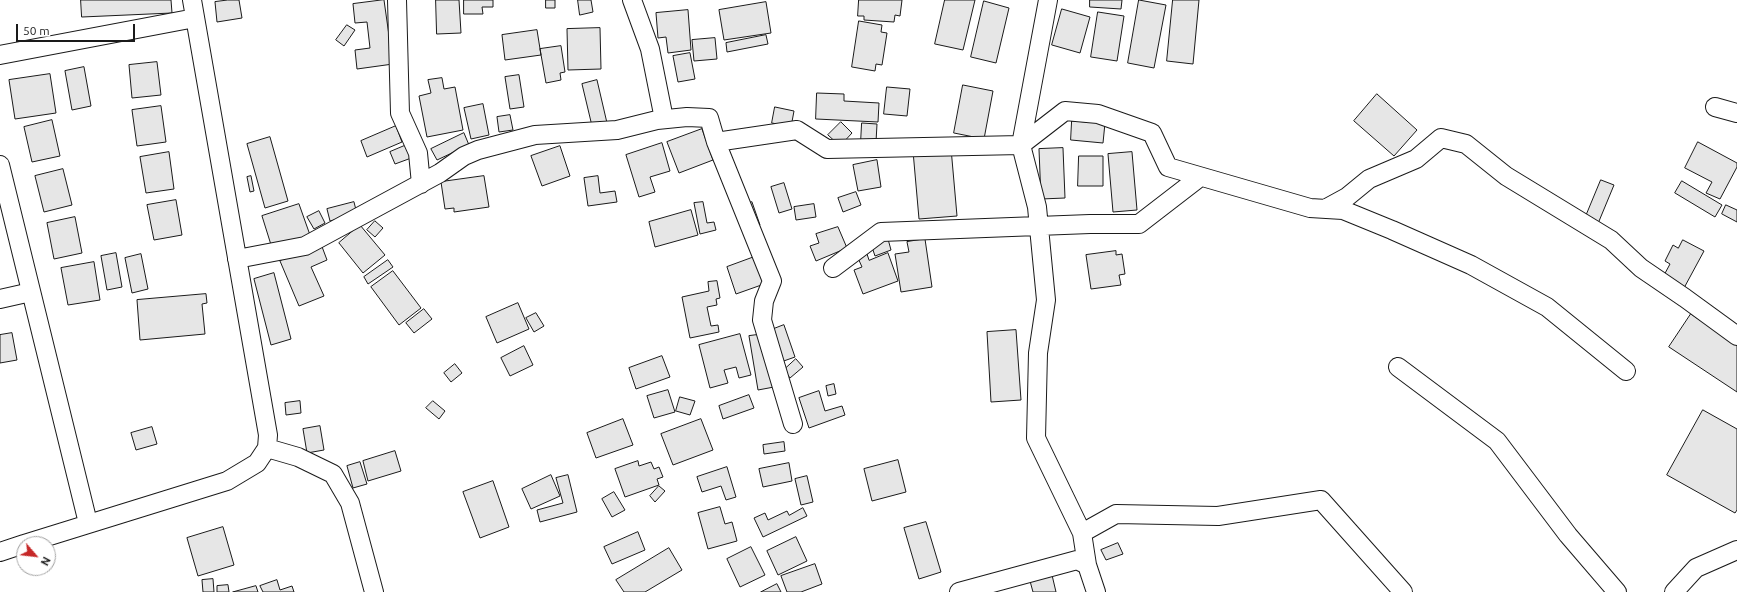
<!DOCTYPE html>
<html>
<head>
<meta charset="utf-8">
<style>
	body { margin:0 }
	#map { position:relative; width:1737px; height:592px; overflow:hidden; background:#fff; font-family:Ubuntu,sans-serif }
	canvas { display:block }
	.north { position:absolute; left:16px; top:536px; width:40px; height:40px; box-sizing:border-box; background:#fff; border:1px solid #a3a3a3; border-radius:50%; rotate:118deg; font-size:11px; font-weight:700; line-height:16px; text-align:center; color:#1a1a1a }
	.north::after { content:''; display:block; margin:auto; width:14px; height:18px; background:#c62828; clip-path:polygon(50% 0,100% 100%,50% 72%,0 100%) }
	.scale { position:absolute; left:16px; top:24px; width:119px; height:18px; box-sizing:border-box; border:2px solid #1a1a1a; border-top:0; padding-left:5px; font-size:12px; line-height:14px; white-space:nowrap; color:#1a1a1a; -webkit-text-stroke:3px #fff; paint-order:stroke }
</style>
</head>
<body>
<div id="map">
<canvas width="1737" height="592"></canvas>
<div class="north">N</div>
<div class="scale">50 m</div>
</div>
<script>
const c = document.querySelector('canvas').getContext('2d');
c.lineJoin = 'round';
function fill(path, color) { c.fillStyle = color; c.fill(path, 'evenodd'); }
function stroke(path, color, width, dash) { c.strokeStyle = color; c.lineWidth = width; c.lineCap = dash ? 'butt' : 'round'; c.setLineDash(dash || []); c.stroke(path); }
const building = new Path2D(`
	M81,0H171L172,13L82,17Z
	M228,0H239L242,18L217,22L215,2Z
	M384,0L393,64L357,69L355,50L370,48L367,22L355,23L353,4Z
	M436,0H459L461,33L437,34Z
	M464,0H493V7H482L483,14H464Z
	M546,0H555V8H546Z
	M578,0H591L593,12L580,15Z
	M859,0H902L900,16L895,15L894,22L864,20V16H858Z
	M945,0H975L963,50L935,44Z
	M1090,0H1122L1121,9L1090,7Z
	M1139,0L1166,5L1154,68L1128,63Z
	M1173,0H1199L1193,64L1167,61Z
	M984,1L1009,8L996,63L971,57Z
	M766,2L771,33L724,40L719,10Z
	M1062,9L1090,17L1080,53L1052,45Z
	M688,10L691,50L668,53L666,37L658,38L656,13Z
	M1098,12L1124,16L1117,61L1091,57Z
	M859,21L882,25L881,32L887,33L882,65L876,64L875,71L852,67Z
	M347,25L355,30L344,46L336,40Z
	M600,28L601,69L568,70L567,29Z
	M537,30L541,55L505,60L502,35Z
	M766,35L768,44L727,52L726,43Z
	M715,38L717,59L694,61L692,40Z
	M561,46L565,72L560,73L561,80L546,83L540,49Z
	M690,53L695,79L678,82L673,56Z
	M157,62L161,95L132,98L129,65Z
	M84,67L91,106L72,110L65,71Z
	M50,74L56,113L15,119L9,80Z
	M519,75L524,107L510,109L505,77Z
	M442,78L444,89L455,87L463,130L427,137L419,96L431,93L428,80Z
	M597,80L607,123L592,126L582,84Z
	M963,85L993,91L984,139L954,133Z
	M887,87L910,89L907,116L884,114Z
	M817,93L844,94V101L879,103L878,122L816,119Z
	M1377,94L1417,130L1394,156L1354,121Z
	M483,104L489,135L471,139L464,108Z
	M161,106L166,142L137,146L132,110Z
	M775,107L794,111L791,127L772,123Z
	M510,115L513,130L499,132L497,117Z
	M52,120L60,156L32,162L24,127Z
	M1072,121L1105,123L1103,143L1071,140Z
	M841,122L852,133L840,146L828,135Z
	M862,123L877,124L876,142H861Z
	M396,126L402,142L367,157L361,141Z
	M702,129L713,160L679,173L667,142Z
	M464,133L469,145L437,160L431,149Z
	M270,137L288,201L265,208L247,144Z
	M1698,142L1737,163V167L1720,199L1706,193L1712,182L1685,168Z
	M662,143L670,171L650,177L655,192L639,197L626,155Z
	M409,144L414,157L395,164L390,152Z
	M560,146L570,176L542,186L531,156Z
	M951,148L957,216L919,219L913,151Z
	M1063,148L1065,198L1041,199L1039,149Z
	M169,152L174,189L146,193L140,157Z
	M1132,152L1137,210L1113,212L1108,154Z
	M1079,156H1103V186H1078Z
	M877,160L881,187L858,191L853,165Z
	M63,169L72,205L44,212L35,176Z
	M251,176L254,191L250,192L247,177Z
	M484,176L489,207L454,212V208L445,209L441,182Z
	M598,176L600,193L615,191L617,202L588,206L584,178Z
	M1601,180L1614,185L1597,226L1584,221Z
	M1682,181L1722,205L1715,217L1675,193Z
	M784,183L792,209L779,213L771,187Z
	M856,192L861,205L843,212L838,198Z
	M176,200L182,235L154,240L147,205Z
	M354,202L357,214L330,221L327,209Z
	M703,202L707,223L714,222L716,230L700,234L694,203Z
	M752,202L760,225L752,227L745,205Z
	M299,204L310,235L272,248L262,216Z
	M814,204L816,217L796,220L794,207Z
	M1726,205L1737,210V222L1722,214Z
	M691,210L698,235L655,247L649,222Z
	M319,211L325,223L314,229L307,217Z
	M75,217L82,253L54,259L47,223Z
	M375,221L383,228L375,237L367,230Z
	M360,225L385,255L363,273L339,243Z
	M838,227L847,248L816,261L810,246L819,243L816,234Z
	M888,239L891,250L875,256L871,244Z
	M925,239L932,287L901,292L895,254L909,252L907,242Z
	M1683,240L1704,251L1684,288L1663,277L1670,264L1665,261L1673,245L1678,248Z
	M321,244L327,260L311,267L324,296L299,306L280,261Z
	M1116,251V255L1122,254L1125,274L1119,275L1121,285L1091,289L1086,255Z
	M116,253L122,287L107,290L101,256Z
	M888,253L898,281L863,294L854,270L862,267L858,258L867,254L869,260Z
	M141,254L148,289L132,293L125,258Z
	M757,256L767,283L736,294L727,267Z
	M388,260L393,267L368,284L364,277Z
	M94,262L100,300L68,305L61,268Z
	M393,271L421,308L399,325L371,287Z
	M274,273L291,339L271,345L254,279Z
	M717,281L720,298L716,299L717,305L707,307L711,326L718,325L719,332L690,338L682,297L709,291L708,282Z
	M206,294L207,303L202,304L205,334L140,340L137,300Z
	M518,303L529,329L497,343L486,317Z
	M424,309L432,319L414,333L406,323Z
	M536,313L544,326L534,332L526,318Z
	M1691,314L1737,345V392L1669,347Z
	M784,325L795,357L778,363L766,332Z
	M1016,330L1021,400L991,402L987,332Z
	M12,333L17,360L0,363V335Z
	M740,334L751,375L739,378L736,367L724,370L728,383L710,388L699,345Z
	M765,334L774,387L758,390L749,336Z
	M524,346L533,365L510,376L501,358Z
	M662,356L670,377L636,389L629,368Z
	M796,359L803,367L790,378L784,370Z
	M455,364L462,373L451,382L444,373Z
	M834,384L836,394L828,396L826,386Z
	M668,390L675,412L654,418L647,396Z
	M819,391L825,411L842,406L845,415L809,428L799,398Z
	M749,395L754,408L723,419L719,406Z
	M680,397L695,401L690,415L676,411Z
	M300,401L301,413L286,415L285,403Z
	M433,401L445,411L439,419L426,408Z
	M1703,410L1737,429V510L1735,513L1667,475Z
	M623,419L633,445L596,458L587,433Z
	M701,419L713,450L673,465L661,434Z
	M320,426L324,450L307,453L303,429Z
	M152,427L157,444L136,450L131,433Z
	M784,442L785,451L764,454L763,445Z
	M395,451L401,471L368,481L363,461Z
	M898,460L906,492L872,501L864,469Z
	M638,461L639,466L651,462L654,469L659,467L663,477L657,479L659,485L625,497L615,469Z
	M360,462L367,484L353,488L347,466Z
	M789,463L792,481L763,487L759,469Z
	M727,467L736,497L726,500L721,486L702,492L697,477Z
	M551,475L560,496L531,509L522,489Z
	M568,475L577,512L540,522L537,510L563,503L556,478Z
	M807,476L813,502L801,505L795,479Z
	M493,481L509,527L480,538L463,492Z
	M659,486L665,491L655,502L650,496Z
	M614,492L625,510L612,517L602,499Z
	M720,507L725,524L732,522L737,541L708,549L698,513Z
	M803,508L807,516L763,537L754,518L765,513L768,520L787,511L789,515Z
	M926,522L941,572L919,579L904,528Z
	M223,527L234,565L198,576L187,538Z
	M638,532L645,550L612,564L604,547Z
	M796,537L807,561L778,575L767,551Z
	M1118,543L1123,554L1106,560L1101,550Z
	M751,547L765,575L740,587L727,559Z
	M669,548L682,570L645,592H624L616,580Z
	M815,564L822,584L801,592H787L781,576Z
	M1052,575L1056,592H1033L1030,581Z
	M213,579L214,592H203L202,580Z
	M277,580L280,590L292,586L294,592H263L260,586Z
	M777,584L781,592H761Z
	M228,585L229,592H217V586Z
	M256,586L258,592H233Z`);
fill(building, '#e6e6e6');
stroke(building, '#1a1a1a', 1);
const minor = new Path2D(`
	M397,0L400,113L418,153L421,184
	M632,0L650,49L664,119
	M1048,0L1021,145L1037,207L1046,300L1038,353L1036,438L1082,533L1087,565
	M0,55L195,18
	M1715,107L1737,113
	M716,142L797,130L827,149L1021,145L1065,111L1098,114L1152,133L1168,167L1310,208L1343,210L1392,230L1471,265L1547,307L1626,371
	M0,165L88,523
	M1325,209L1347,197L1369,179L1416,159L1441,138L1466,144L1506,176L1611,240L1641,268L1685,298L1737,336
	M237,259L305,246L440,173L464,156L478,150L535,135L617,130L657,120L687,117L709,118L716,142L772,281L764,301L762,320L793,424
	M833,268L881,232L1090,224H1139L1200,177
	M0,299L31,292
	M1398,367L1497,441L1568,535L1617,592
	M267,448L298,457L333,474L350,503L374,592
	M1082,533L1116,514L1218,516L1321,500L1403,592
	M24,544L227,481L257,463L267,448L268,435L192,0
	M0,552L24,544
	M959,592L1077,560L1087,565L1096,592
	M1674,592L1696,568L1737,550`);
stroke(minor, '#1a1a1a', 20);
stroke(minor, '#fff', 18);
</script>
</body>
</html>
